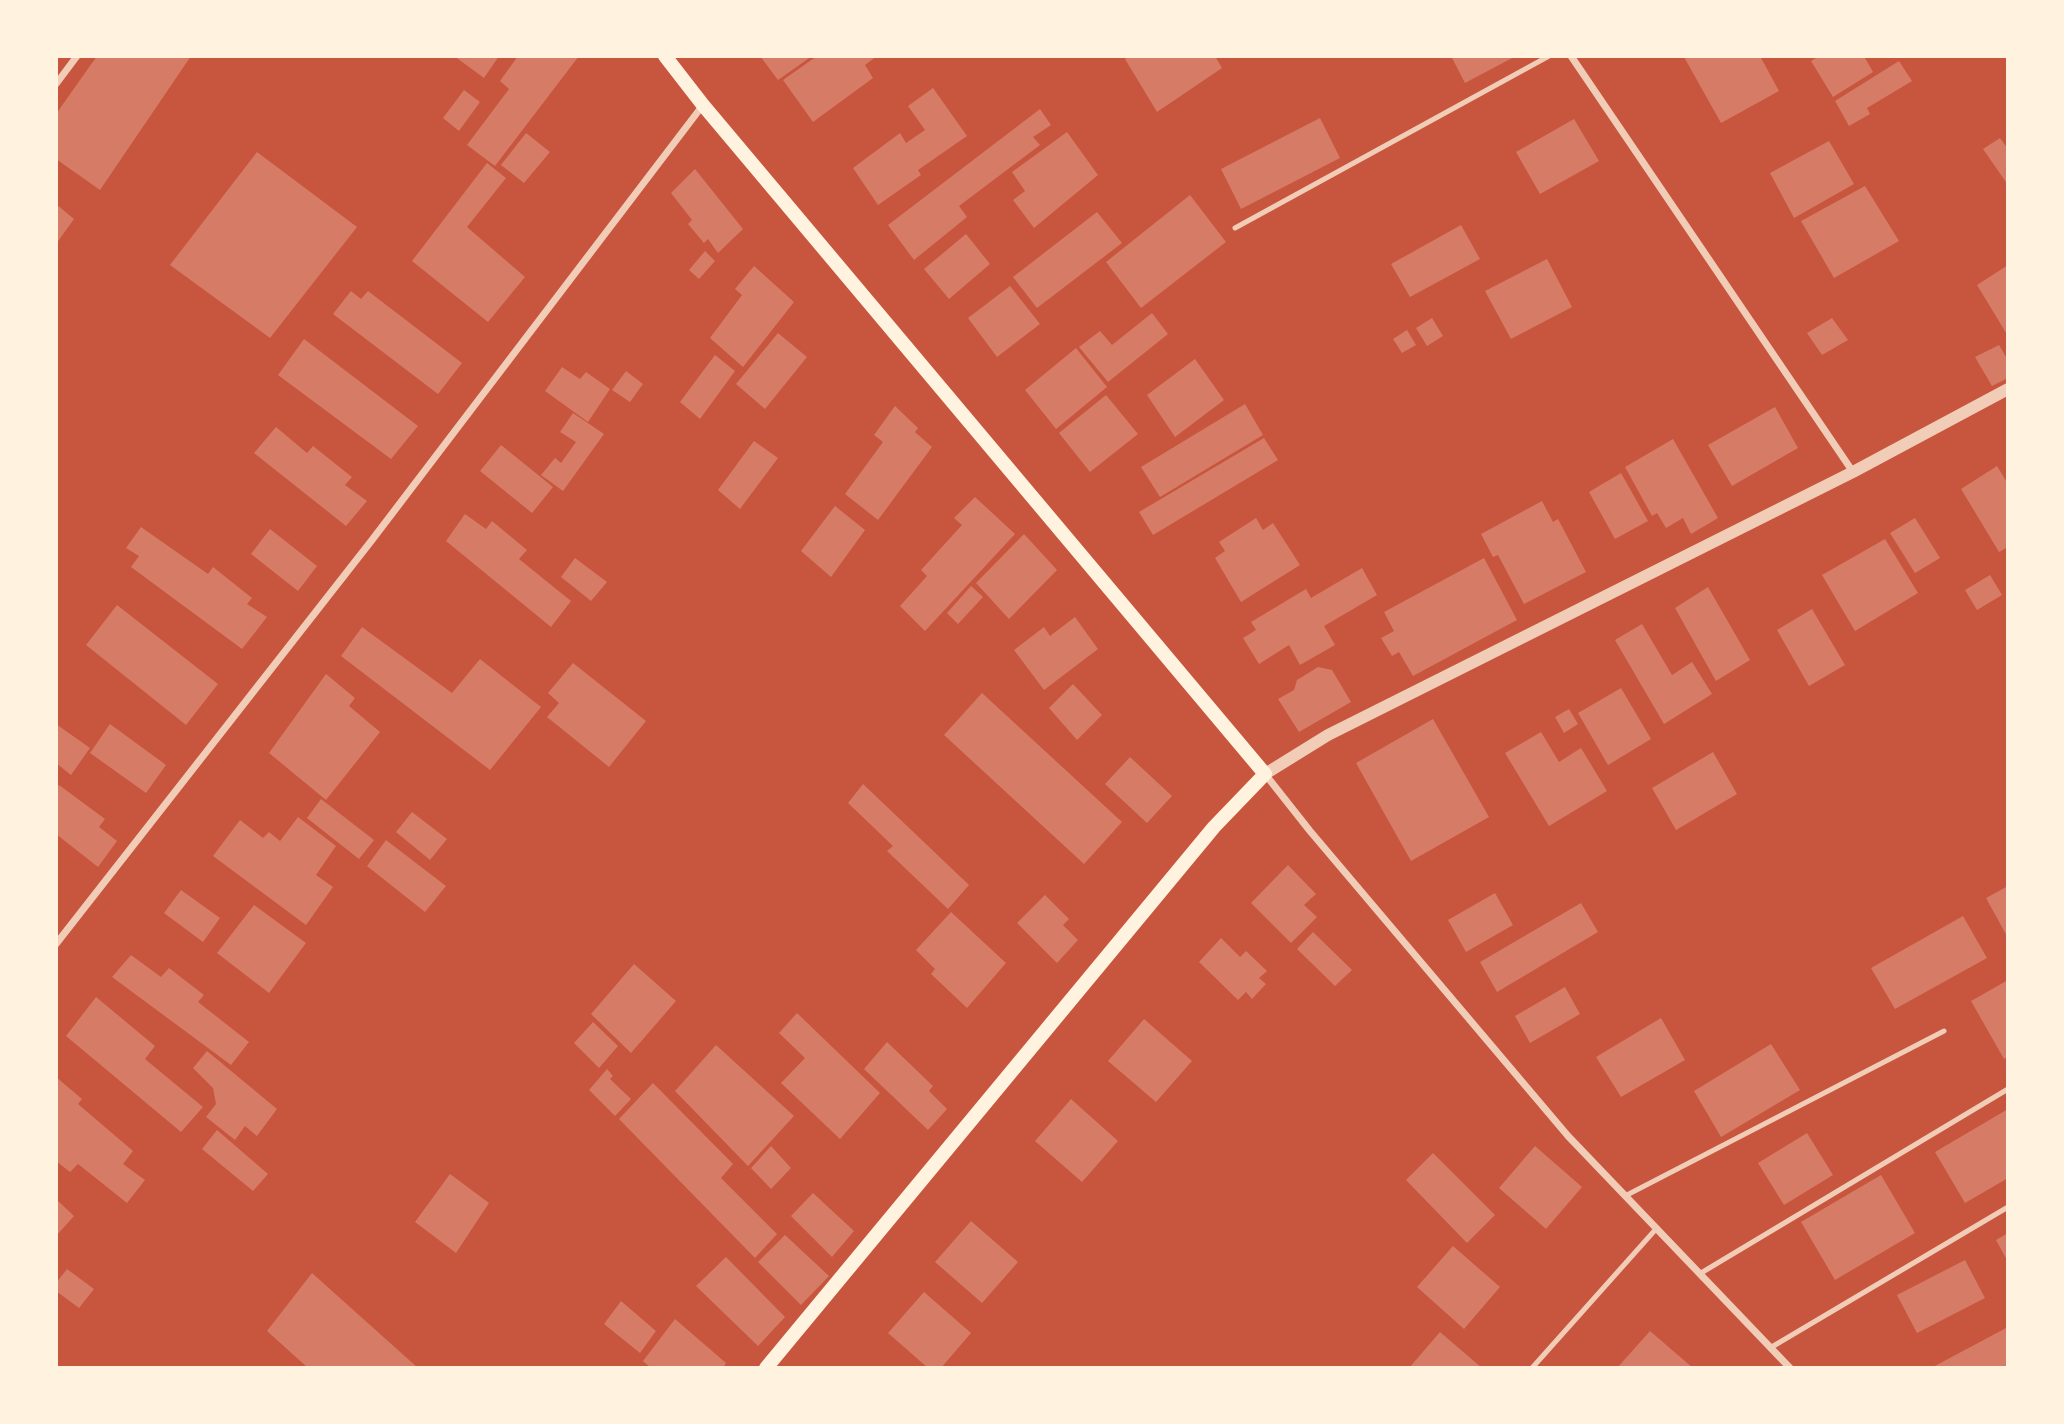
<!DOCTYPE html>
<html>
<head>
<meta charset="utf-8">
<style>
	body { margin:0 }
	#map { position:relative; width:2064px; height:1424px; overflow:hidden; background:#c8553d; font-family:Helvetica,sans-serif }
	canvas { display:block }
	.frame { position:absolute; inset:0; border:58px solid #fff3e0; pointer-events:none }
</style>
</head>
<body>
<div id="map">
<canvas width="2064" height="1424"></canvas>
<div class="frame"></div>
</div>
<script>
const c = document.querySelector('canvas').getContext('2d');
c.lineJoin = 'round';
function fill(path, color) { c.fillStyle = color; c.fill(path, 'evenodd'); }
function stroke(path, color, width, dash) { c.strokeStyle = color; c.lineWidth = width; c.lineCap = dash ? 'butt' : 'round'; c.setLineDash(dash || []); c.stroke(path); }
fill(new Path2D(`
	M97,56H191L100,190L56,159V114Z
	M454,56H499L484,78Z
	M518,56H579L495,166L467,145L509,89L500,81Z
	M760,56H812L778,80Z
	M817,56H877L865,65L873,78L813,122L783,80Z
	M1129,56H1215L1222,68L1157,112L1125,59Z
	M1451,56H1516L1465,83Z
	M1686,56H1760L1779,91L1721,123L1684,57Z
	M1819,56H1864L1873,72L1833,97L1811,61Z
	M1899,61L1912,81L1867,108L1870,114L1849,126L1835,101Z
	M933,88L967,136L918,170L921,175L878,205L853,168L900,133L906,143L925,130L908,106Z
	M464,90L480,102L459,131L443,118Z
	M1040,109L1051,125L1033,137L1040,145L959,206L967,217L914,260L888,225Z
	M1320,118L1340,158L1241,209L1221,169Z
	M1574,119L1599,161L1540,194L1516,152Z
	M1067,132L1098,175L1034,228L1013,200L1025,191L1012,172Z
	M526,133L550,152L524,183L501,165Z
	M2000,138L2008,149V185L1983,149Z
	M1829,141L1854,184L1794,218L1770,173Z
	M257,152L357,227L270,338L170,265Z
	M487,163L506,178L467,227L525,277L488,322L412,261Z
	M695,169L743,229L718,253L708,239L704,243L688,224L692,220L671,193Z
	M1865,186L1899,241L1834,278L1801,221Z
	M1190,195L1226,242L1141,308L1106,262Z
	M56,204L74,219L56,244Z
	M1097,212L1122,243L1037,308L1013,277Z
	M1461,225L1480,259L1410,297L1391,264Z
	M966,234L990,264L949,299L924,269Z
	M705,251L715,261L699,279L689,270Z
	M1547,259L1572,307L1511,339L1485,291Z
	M2008,265V336L1977,285Z
	M754,266L794,302L743,367L710,338L742,295L735,289Z
	M1010,286L1040,324L997,357L968,318Z
	M351,291L361,299L368,291L462,363L438,394L333,314Z
	M1152,313L1168,334L1108,382L1079,347L1100,331L1112,345Z
	M1432,318L1443,336L1427,346L1416,328Z
	M1832,318L1848,340L1822,355L1807,333Z
	M1407,330L1416,345L1402,353L1393,339Z
	M778,333L807,357L765,409L736,384Z
	M304,339L418,426L391,459L278,375Z
	M1999,345L2008,360V378L1992,386L1975,357Z
	M1076,348L1107,387L1056,429L1025,390Z
	M715,355L735,371L700,419L680,402Z
	M1195,359L1224,400L1175,437L1147,395Z
	M562,367L580,379L586,372L610,389L588,422L545,391Z
	M626,371L643,384L630,402L612,390Z
	M1106,395L1138,434L1090,472L1059,433Z
	M1245,404L1263,435L1160,497L1141,467Z
	M895,406L918,428L915,432L932,447L878,520L845,494L883,442L874,435Z
	M1775,407L1798,448L1732,486L1708,445Z
	M573,413L604,434L563,491L541,475L555,458L561,463L576,442L560,432Z
	M276,427L307,453L313,446L352,477L345,485L367,501L346,526L254,453Z
	M1264,438L1278,460L1153,535L1139,512Z
	M1673,439L1718,518L1691,534L1683,518L1666,528L1657,513L1652,516L1625,467Z
	M754,441L778,458L740,509L718,490Z
	M501,445L553,487L532,513L480,471Z
	M1997,466L2008,484V547L1999,552L1961,489Z
	M1621,473L1648,521L1615,539L1589,492Z
	M975,497L1015,534L925,631L900,606L927,576L921,570L962,525L954,518Z
	M1542,501L1553,522L1558,519L1586,572L1524,604L1498,555L1493,557L1481,534Z
	M835,506L865,530L831,577L801,551Z
	M465,514L486,529L492,521L527,550L519,559L571,601L551,627L446,541Z
	M1256,518L1263,530L1273,523L1300,565L1241,602L1215,558L1225,551L1219,542Z
	M1915,518L1940,558L1915,573L1890,533Z
	M141,527L208,574L213,567L252,598L247,604L267,617L242,649L131,567L139,556L126,548Z
	M270,529L317,566L298,591L251,554Z
	M1024,534L1057,570L1009,619L976,583Z
	M1885,539L1918,593L1855,631L1822,575Z
	M575,558L607,582L591,601L561,577Z
	M1484,558L1517,620L1413,676L1399,652L1392,656L1381,638L1394,631L1384,612Z
	M1362,568L1377,595L1324,626L1335,645L1300,665L1289,645L1259,664L1243,638L1256,630L1251,622L1306,589L1311,598Z
	M1990,575L2002,595L1977,610L1965,590Z
	M971,586L983,597L958,624L947,613Z
	M1708,587L1750,660L1716,681L1675,608Z
	M117,605L218,684L186,725L86,645Z
	M1812,609L1845,665L1809,686L1777,630Z
	M1075,617L1098,649L1044,690L1014,650L1044,627L1050,636Z
	M1642,624L1672,675L1692,662L1712,694L1664,724L1615,640Z
	M362,627L452,693L480,659L541,707L490,770L341,656Z
	M573,663L646,721L609,767L547,717L559,703L548,693Z
	M1318,667L1332,670L1351,702L1299,732L1278,699L1294,690L1297,680Z
	M326,674L355,698L349,706L380,732L326,800L269,753Z
	M1073,684L1102,715L1077,740L1049,708Z
	M1621,688L1651,739L1608,765L1578,713Z
	M982,693L1122,822L1084,864L944,735Z
	M1569,709L1578,724L1564,733L1555,717Z
	M1433,719L1489,817L1411,861L1356,763Z
	M56,724L90,748L71,775L56,763Z
	M110,724L166,765L146,793L90,753Z
	M1541,732L1559,762L1581,748L1607,791L1549,826L1505,753Z
	M1713,752L1737,794L1676,830L1652,788Z
	M1130,757L1172,796L1147,823L1105,784Z
	M863,784L969,885L948,909L887,851L893,846L848,803Z
	M59,785L105,819L99,827L117,841L98,867L56,834V789Z
	M321,799L374,840L359,859L307,818Z
	M412,812L447,839L430,860L396,832Z
	M298,817L336,846L316,875L333,887L306,925L213,856L240,820L263,838L269,832L280,841Z
	M386,840L446,886L425,912L367,866Z
	M1288,865L1316,894L1304,905L1317,917L1291,943L1251,903Z
	M2008,886V938L1986,898Z
	M181,890L220,918L203,942L164,913Z
	M1495,893L1513,925L1466,952L1448,920Z
	M1045,895L1069,919L1063,925L1078,940L1057,963L1017,923Z
	M1581,903L1598,932L1497,992L1480,962Z
	M254,905L306,943L269,993L217,953Z
	M951,912L1006,963L967,1008L931,974L935,969L916,950Z
	M1963,916L1987,958L1895,1009L1871,968Z
	M1313,932L1352,970L1335,986L1297,949Z
	M1221,938L1240,957L1246,951L1267,971L1259,978L1266,984L1252,999L1246,992L1238,1000L1199,962Z
	M131,955L161,977L169,968L204,995L198,1002L249,1042L231,1065L112,977Z
	M634,964L676,1001L631,1053L591,1014Z
	M2008,980V1057L2004,1059L1971,1001Z
	M1565,987L1580,1014L1530,1043L1515,1016Z
	M96,997L155,1046L145,1059L203,1107L181,1132L66,1036Z
	M797,1013L880,1093L840,1139L781,1083L805,1058L779,1033Z
	M1661,1018L1685,1060L1621,1097L1596,1057Z
	M1144,1019L1192,1061L1156,1102L1108,1061Z
	M593,1022L618,1046L599,1068L574,1043Z
	M887,1042L933,1086L929,1091L947,1109L928,1130L864,1069Z
	M1771,1044L1800,1090L1721,1137L1694,1091Z
	M716,1045L794,1116L748,1166L675,1091Z
	M207,1051L277,1109L257,1136L245,1126L235,1140L206,1117L216,1104L213,1088L193,1068Z
	M607,1069L613,1076L610,1079L631,1099L615,1116L589,1090Z
	M56,1077L82,1099L78,1104L133,1151L123,1164L145,1180L127,1203L78,1164L70,1172L56,1161Z
	M653,1083L733,1164L721,1178L777,1234L755,1258L619,1119Z
	M1071,1099L1118,1141L1082,1182L1035,1141Z
	M2008,1109V1178L1965,1203L1935,1152Z
	M217,1130L268,1174L253,1191L202,1149Z
	M1807,1133L1833,1175L1784,1205L1758,1163Z
	M771,1146L791,1168L771,1189L751,1168Z
	M1535,1146L1582,1187L1546,1229L1499,1188Z
	M1433,1153L1495,1215L1467,1243L1406,1180Z
	M450,1174L489,1203L456,1253L415,1222Z
	M1881,1175L1915,1233L1835,1280L1801,1222Z
	M813,1193L854,1231L832,1257L791,1216Z
	M56,1199L74,1216L56,1236Z
	M971,1221L1018,1262L982,1303L935,1262Z
	M2008,1233V1262L1996,1240Z
	M785,1235L829,1276L801,1305L758,1262Z
	M1453,1246L1500,1287L1464,1329L1417,1287Z
	M726,1257L785,1317L758,1346L696,1286Z
	M1965,1260L1985,1298L1917,1333L1897,1295Z
	M67,1269L94,1289L79,1308L56,1291V1283Z
	M312,1273L418,1368H308L267,1331Z
	M924,1292L971,1333L941,1368H928L888,1333Z
	M621,1301L656,1331L640,1353L604,1324Z
	M675,1319L726,1363L723,1368H651L643,1361Z
	M2008,1327V1368H1931Z
	M1650,1331L1693,1368H1617Z
	M1440,1332L1482,1368H1409Z`), '#d67c66');
stroke(new Path2D(`
	M1235,228L1549,56
	M1625,1196L1944,1031
	M1701,1273L2008,1089
	M1770,1348L2008,1207
	M1532,1368L1656,1229`), '#f1ccb7', 5);
stroke(new Path2D(`
	M1571,56L1853,472
	M56,84L77,56
	M1265,774L1310,831L1568,1136L1790,1368
	M56,944L372,540L703,105`), '#f1ccb7', 7);
stroke(new Path2D(`
	M1265,774L1328,735L1853,472L2008,389`), '#f1ccb7', 12);
stroke(new Path2D(`
	M665,56L703,105L1265,774L1214,827L766,1368`), '#fff3e0', 14);
</script>
</body>
</html>
